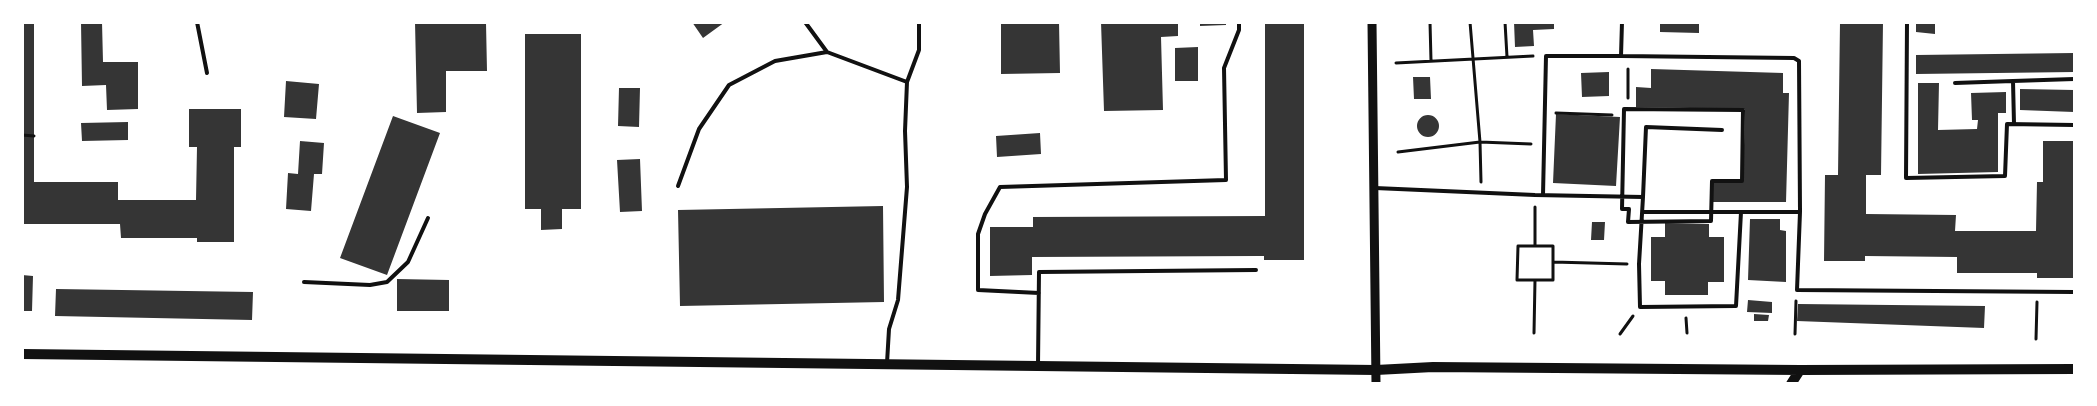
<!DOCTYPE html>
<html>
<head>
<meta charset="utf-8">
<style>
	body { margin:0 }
	#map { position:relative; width:2097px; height:406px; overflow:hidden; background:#fff; font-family:Manrope,sans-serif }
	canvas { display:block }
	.frame { position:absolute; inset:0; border:24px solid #fff; pointer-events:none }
</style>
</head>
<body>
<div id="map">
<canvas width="2097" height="406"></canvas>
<div class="frame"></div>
</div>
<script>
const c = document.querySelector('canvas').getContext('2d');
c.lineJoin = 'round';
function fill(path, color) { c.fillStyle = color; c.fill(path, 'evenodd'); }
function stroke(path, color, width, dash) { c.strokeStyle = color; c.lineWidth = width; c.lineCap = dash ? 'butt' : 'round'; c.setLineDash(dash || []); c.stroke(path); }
fill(new Path2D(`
	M22,22H34V182H118V200H196L197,147H189V109H241V147H234V242H197V238H121L120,224H22Z
	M81,22H102L103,62H138V109L107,110L106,85L82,86Z
	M415,22L486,23L487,71H446V112L417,113Z
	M692,22H725L703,38Z
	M1001,22H1059L1060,73L1001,74Z
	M1101,22H1178V36L1161,37L1163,110L1104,111Z
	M1200,22H1226V25L1200,26Z
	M1265,22H1304V260H1264V256H1257L1032,257V275L990,276V227H1033V217L1265,216Z
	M1514,22H1554V29L1533,30L1534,46L1515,47Z
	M1660,22H1699V33L1660,32Z
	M1840,22H1883L1881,175H1866V214L1956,215L1955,231H2036L2037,182H2043V141H2074V278H2037V273H1957V257L1865,256V261H1824L1825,175H1838Z
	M1916,22H1935V34L1916,32Z
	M525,34H581V209H562V229L541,230V209H525Z
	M1198,47V81H1175V48Z
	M2074,53V72L1916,74V55Z
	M1651,69L1783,73V93H1789L1786,202H1713V182H1743L1745,109L1636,107V87L1651,88Z
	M1609,72V96L1582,97L1581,73Z
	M1413,77H1430L1431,99H1414Z
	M286,81L319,84L316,119L284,117Z
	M1918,83H1939L1938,130L1977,129L1978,120H1972L1971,93L2006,92V113H1998V172L1918,174Z
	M619,88H640L639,127L618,126Z
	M2020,89L2074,90V112L2020,110Z
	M1556,114L1620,117L1616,186L1553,183Z
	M1417 126a11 11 0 1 1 22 0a11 11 0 1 1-22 0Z
	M393,116L440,133L387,275L340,258Z
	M128,122V140L82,141L81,123Z
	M1040,133L1041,154L997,157L996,136Z
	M300,141L324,143L322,174H314L311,211L286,209L288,173L298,174Z
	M640,159L642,211L620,212L617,160Z
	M883,206L884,302L680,306L678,210Z
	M1750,219H1780V230L1786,231V282L1748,280Z
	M1592,222H1605L1604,240H1591Z
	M1665,223L1709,224V237H1724V282H1708V295H1665V281H1651V237H1665Z
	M22,275L33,276L32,311H22Z
	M397,279L449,280V311H397Z
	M56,289L253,292L252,320L55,316Z
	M1748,300L1772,302V313L1747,312Z
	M1798,304L1985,306L1984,328L1797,321Z
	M1754,314L1769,315L1768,321H1754Z`), '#353535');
stroke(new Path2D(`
	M1430,22L1431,61
	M1470,22L1480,142L1481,182
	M1505,22L1507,57
	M1396,63L1533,56
	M1628,98V69
	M1556,113L1612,115
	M22,135L34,136
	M1398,152L1480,142L1531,144
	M1535,207V246
	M1518,246H1553V280H1517Z
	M1553,262L1627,264
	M1686,318L1687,333
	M1534,333L1535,280
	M1620,334L1633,316
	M1795,334L1796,301
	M2036,339L2037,302`), '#111', 3);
stroke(new Path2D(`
	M197,22L207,73
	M805,22L827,52L907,82
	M1622,22L1621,56L1794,58L1799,61L1800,212L1797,290L2074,292
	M1907,22L1906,178L2005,176L2007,124L2074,125
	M1955,83L2013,81
	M1624,109L1743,110L1742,181H1712L1711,221L1628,222L1629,209H1622Z
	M2014,124L2013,81L2074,79
	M678,186L699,129L729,85L775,61L827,52
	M1375,188L1535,195L1643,197L1639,264L1640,307L1736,306L1741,212H1643
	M1543,195L1546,56H1621
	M1643,197L1646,127L1722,130
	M1741,212H1800
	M304,282L370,285L387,282L408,262L428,218
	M1039,293L978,290V234L985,214L1000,187L1226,180L1224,68L1239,30V22
	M887,363L889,329L898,300L907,187L905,131L907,82L919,50V22
	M1038,365L1039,272L1256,270`), '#111', 4);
stroke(new Path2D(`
	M1372,22L1376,384`), '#111', 9);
stroke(new Path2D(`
	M22,354L1376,370L1433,367L1800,370L2074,369
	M1791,384L1800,370`), '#111', 10);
</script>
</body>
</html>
